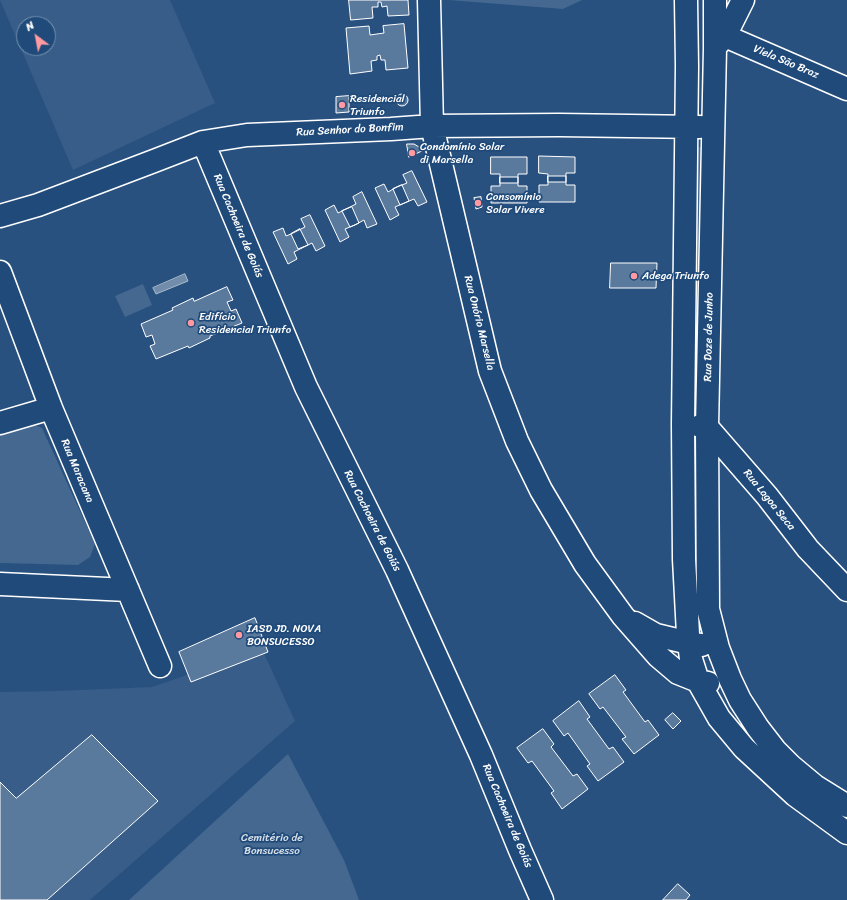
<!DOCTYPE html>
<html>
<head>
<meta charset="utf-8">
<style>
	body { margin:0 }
	#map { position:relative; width:847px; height:900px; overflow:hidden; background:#28517f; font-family:Sriracha,sans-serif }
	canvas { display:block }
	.north { position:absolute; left:16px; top:16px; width:40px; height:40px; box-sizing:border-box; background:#1f4a7a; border:1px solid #7992af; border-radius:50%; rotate:328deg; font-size:11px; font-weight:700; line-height:16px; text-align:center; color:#fff }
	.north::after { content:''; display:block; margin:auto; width:14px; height:18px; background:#ff9aa2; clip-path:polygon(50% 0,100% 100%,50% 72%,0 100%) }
</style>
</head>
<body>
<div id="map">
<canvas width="847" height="900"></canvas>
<div class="north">N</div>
</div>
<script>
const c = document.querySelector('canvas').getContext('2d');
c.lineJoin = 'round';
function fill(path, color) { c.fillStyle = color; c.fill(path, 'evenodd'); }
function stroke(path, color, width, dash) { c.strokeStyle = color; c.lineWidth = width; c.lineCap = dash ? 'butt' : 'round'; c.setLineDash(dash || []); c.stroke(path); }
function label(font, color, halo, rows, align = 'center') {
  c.font = font + ' Sriracha,sans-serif'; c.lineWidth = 3.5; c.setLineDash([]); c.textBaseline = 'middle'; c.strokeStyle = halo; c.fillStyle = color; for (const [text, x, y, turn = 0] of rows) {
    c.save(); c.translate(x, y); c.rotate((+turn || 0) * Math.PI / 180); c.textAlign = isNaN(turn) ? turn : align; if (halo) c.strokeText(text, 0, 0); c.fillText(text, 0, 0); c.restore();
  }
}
fill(new Path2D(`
	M0,0H170L215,103L73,170ZM24,24H48V48H24Z
	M262,649L295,721L90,900H0V692L55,691L152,687Z`), '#375d88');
fill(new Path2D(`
	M448,0H582L563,9Z
	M696,147H702L699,411L693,410Z
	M143,284L152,305L125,317L115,296Z
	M32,424L42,428L95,544L90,557L78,565L0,563V433Z
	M288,754L344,860L359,900H129Z`), '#446890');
const water = new Path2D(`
	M185,274L188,281L156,294L153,288Z`);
fill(water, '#718dab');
stroke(water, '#aabbcd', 1);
const building = new Path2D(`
	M349,0H408L409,15L388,16L387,6L382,7L381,2H378V7H372L373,18L351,20Z
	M404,24L408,68L386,70L385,60H381L380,55L377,56V60L371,61L372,71L350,74L346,28L369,26L370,35L384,33L383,26Z
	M396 100a6 6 0 1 1 12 0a6 6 0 1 1-12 0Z
	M349,96V112L336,113V97Z
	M407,144H414L424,150L409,157Z
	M539,156L575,157V173H566V185H575V202H539V185H548V174L539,173Z
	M491,157H527V174H518V186H527V203H491V186H500V174H491Z
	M412,171L427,202L418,206L414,199L395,207L399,215L390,220L375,188L384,184L388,192L397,187L407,183L403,175Z
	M548,176H566V182H548Z
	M500,177H518V183H500Z
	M402,185L409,201L400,205L393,189Z
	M362,192L377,224L367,228L364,220L355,225L345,229L349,237L340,242L325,210L334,205L338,213L356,204L353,197Z
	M481,197L482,207L476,209L474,198Z
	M352,207L359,223L350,227L342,211Z
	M310,215L325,246L316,251L312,243L294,252L297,259L288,264L273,232L283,228L286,236L291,234L305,227L301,219Z
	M300,229L308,245L298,249L291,234Z
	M611,263H657L656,288H610Z
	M227,287L233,300L227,302L231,311L236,309L242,323L210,336V338L189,348L188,346L156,359L150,346L155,344L152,335L146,337L141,324L173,310L172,308L193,298L194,301Z
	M255,618L268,652L191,682L179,652Z
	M615,675L626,690L623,692L645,722L648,720L659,735L634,754L622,739L626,737L603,707L600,709L589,694Z
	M579,701L590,717L587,719L609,749L613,747L624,762L598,781L587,766L590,764L568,733L564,736L553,721Z
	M673,713L681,721L673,729L665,720Z
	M543,729L554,744L551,747L573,776L577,774L588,789L562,809L551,793L554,791L532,761L528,763L517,748Z
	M92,735L158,801L47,900H0V782L16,798Z
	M678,884L690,895L686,900H663Z`);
fill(building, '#5a7a9d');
stroke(building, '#fff', 1);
const minor = new Path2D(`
	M429,0L432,126L490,371L517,441L541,490L585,564L623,616L658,656L678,673L698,681L708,683
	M686,0L687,66L683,424L684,559L688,634L691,659L698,681L719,718L744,748L795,795L847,833
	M715,0V48L707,427L708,609L718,648L730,679L740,700L758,728L775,750L791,766L815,786L847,806
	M725,36L847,89
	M715,47L725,36L743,0
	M203,142L306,387L397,570L481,755L520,850L542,900
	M0,216L38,205L154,161L203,142L247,135L391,129L432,126L559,125L700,127
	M0,272L51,408L160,666
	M0,423L51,408
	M700,426L707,427L767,496L808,549L847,590
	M0,584L128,590
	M635,623L656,635L689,643L702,645`);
stroke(minor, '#fff', 25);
stroke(minor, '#1f4a7a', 22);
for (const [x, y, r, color] of [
	[342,105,4,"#ff9aa2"],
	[412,153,4,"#ff9aa2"],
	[478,203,4,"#ff9aa2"],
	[634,276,4,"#ff9aa2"],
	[191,323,4,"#ff9aa2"],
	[239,635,4,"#ff9aa2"]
]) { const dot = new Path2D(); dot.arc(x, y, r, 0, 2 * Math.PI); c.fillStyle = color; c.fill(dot); stroke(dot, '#1f4a7a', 1.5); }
label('11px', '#fff', '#1f4a7a', [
	["Viela São Braz",786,62,23],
	["Rua Senhor do Bonfim",350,130,-3],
	["Rua Cachoeira de Goiás",238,226,67],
	["Rua Onório Marsella",479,323,76],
	["Rua Doze de Junho",709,337,-89],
	["Rua Maracana",77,471,67],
	["Rua Lagoa Seca",769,500,51],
	["Rua Cachoeira de Goiás",372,521,63],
	["Rua Cachoeira de Goiás",507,816,67]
]);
label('11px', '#fff', '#1f4a7a', [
	["Residencial",350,99],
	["Triunfo",350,112],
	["Condomínio Solar",420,147],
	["di Marsella",420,160],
	["Consomínio",486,197],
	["Solar Vivere",486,210],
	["Adega Triunfo",642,276],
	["Edifício",199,317],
	["Residencial Triunfo",199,330],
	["IASD JD. NOVA",247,629],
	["BONSUCESSO",247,642]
], 'left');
label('11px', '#dae1e9', '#1f4a7a', [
	["Cemitério de",272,838],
	["Bonsucesso",272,851]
]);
</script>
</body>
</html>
